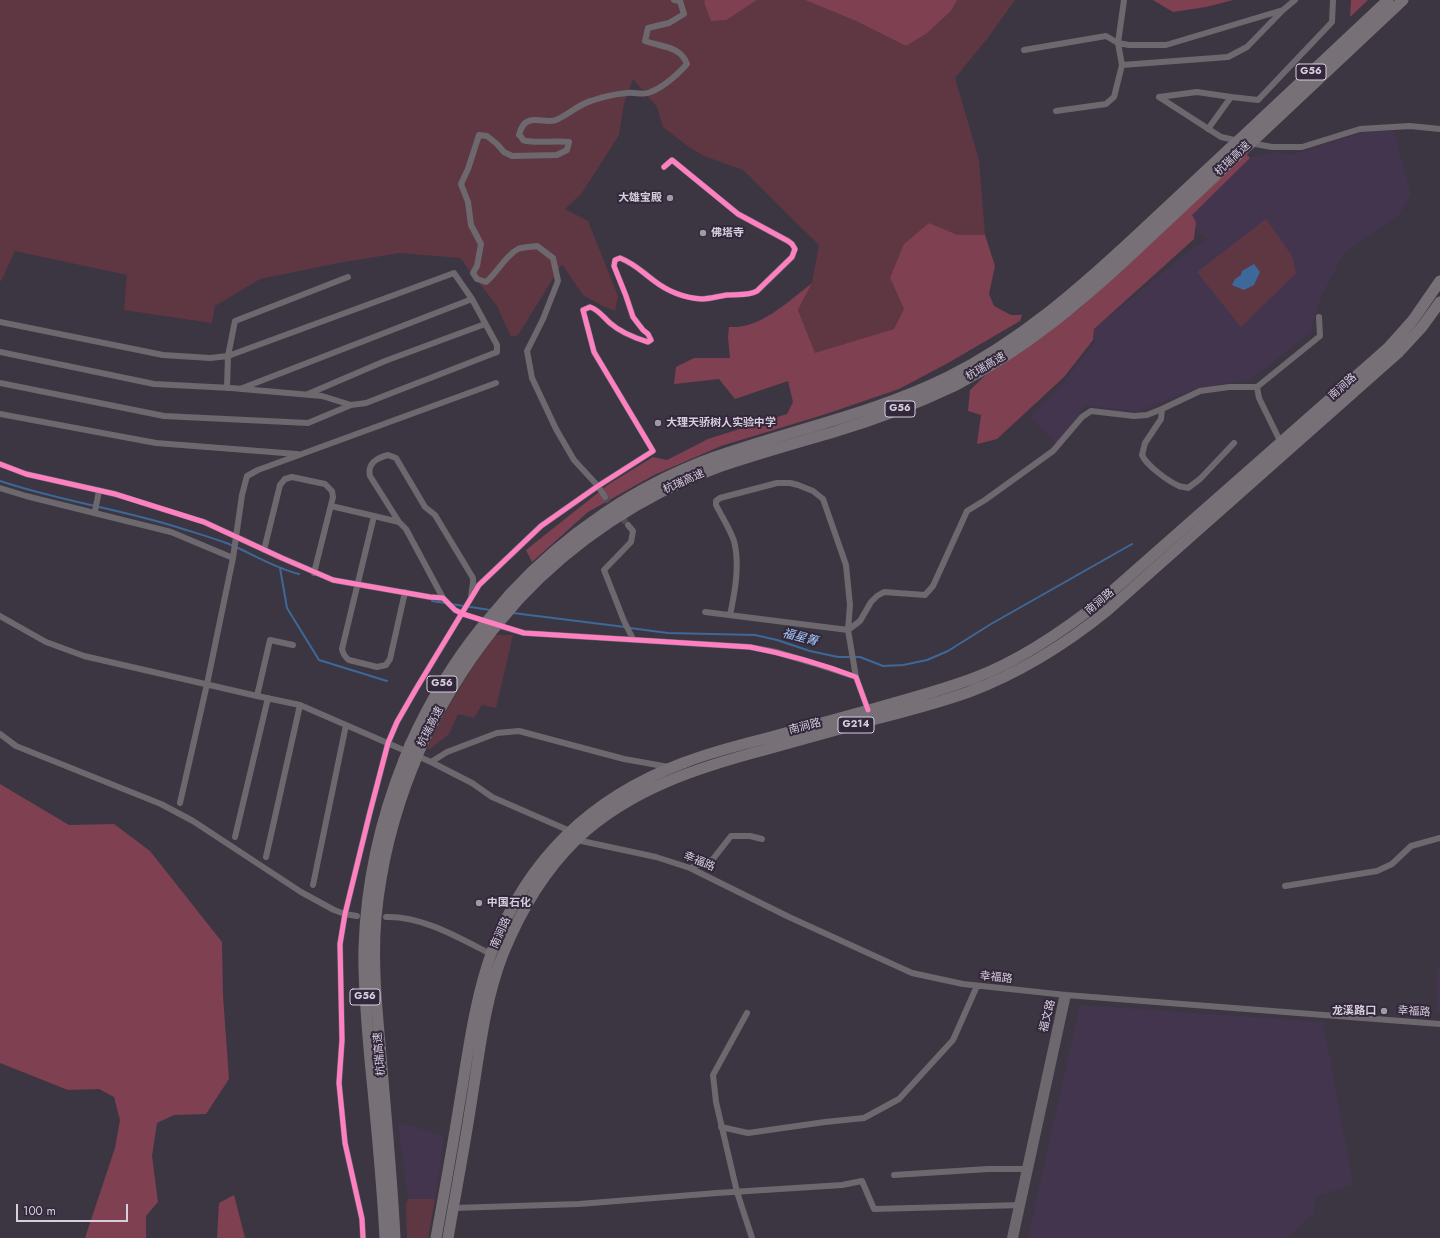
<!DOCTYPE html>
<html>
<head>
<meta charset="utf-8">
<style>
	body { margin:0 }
	#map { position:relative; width:1440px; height:1238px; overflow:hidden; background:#3c3642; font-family:Jost,sans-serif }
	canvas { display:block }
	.scale { position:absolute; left:16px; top:1204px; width:112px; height:18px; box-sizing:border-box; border:2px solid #d6cfdc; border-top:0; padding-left:5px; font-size:12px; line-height:14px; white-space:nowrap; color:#d6cfdc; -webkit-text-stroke:3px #33273c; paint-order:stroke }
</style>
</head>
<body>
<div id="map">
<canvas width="1440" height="1238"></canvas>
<div class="scale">100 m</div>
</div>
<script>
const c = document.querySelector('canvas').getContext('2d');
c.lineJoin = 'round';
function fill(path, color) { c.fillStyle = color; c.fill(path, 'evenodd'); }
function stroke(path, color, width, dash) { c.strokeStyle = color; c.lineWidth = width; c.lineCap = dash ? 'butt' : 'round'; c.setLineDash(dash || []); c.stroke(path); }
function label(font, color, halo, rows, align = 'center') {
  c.font = font + ' Jost,"Noto Sans SC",sans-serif'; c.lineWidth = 4; c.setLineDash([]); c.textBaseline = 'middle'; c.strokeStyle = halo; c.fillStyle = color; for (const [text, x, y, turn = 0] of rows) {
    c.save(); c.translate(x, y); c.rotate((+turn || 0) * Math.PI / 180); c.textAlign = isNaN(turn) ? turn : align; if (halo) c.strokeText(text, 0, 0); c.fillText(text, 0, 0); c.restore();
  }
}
fill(new Path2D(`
	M1370,130L1394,131L1411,195L1399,215L1344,253L1321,297L1310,333L1251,379L1196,389L1136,412L1086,405L1058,444L1030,417L1059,388L1095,342L1094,329L1189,251L1207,239L1195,229L1196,222L1192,215L1250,158L1276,152L1291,155Z
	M1437,968H1440V1012H1437Z
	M1080,1005L1323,1022L1353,1184L1314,1197V1213L1287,1238H1028Z
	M398,1122L444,1136L435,1199H408Z`), '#44354f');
fill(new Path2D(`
	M0,0H705L704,3L726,19L757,0H805L856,21L906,46L926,34L951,11L957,0H1015L987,39L955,78L979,160L985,235H958L929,223L890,278L904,309L894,329L815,354L798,310L812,283L819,245L743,170L704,156L689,147L663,127L657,107L633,79L624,103L619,135L582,193L565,209L588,221L618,296L615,311L601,305L583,295L562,264L518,335L511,337L497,306L460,258L400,253L338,263L260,279L215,306L212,323L124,310L127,275L15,251L1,281H0Z
	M1266,219L1292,256L1296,273L1241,327L1197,272Z
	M495,635H513L496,708L482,705L474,718L458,714L449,734L429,750L427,747C447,708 469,671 495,635Z
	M408,1199H435L428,1238H407L406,1204Z`), '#5f3742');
fill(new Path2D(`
	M705,0H757L726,20L711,21L704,2Z
	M805,0H957L951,11L926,34L906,46L856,21Z
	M1153,0H1233L1206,7L1173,12Z
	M1351,0H1368L1350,17Z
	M1246,154L1250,158L1192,215L1196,222L1194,239L1094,329L1093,340L1064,377L997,439L977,444L981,415L968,411L970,390L993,368L1026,348L1080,308Z
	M929,223L958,235H985L995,266L989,294L994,306L1011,315H1022L1020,321L948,363L899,389L826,414L721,446L654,475L588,512L532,562L526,550L609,484L653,457L667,460L708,439L787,414L793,402L788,381L735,399L719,379L674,384L676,367L694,358H730L728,337L729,327C734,327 739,327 744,326C768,321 793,298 812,283L798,310L815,353L894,329L904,309L890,278L904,244Z
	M0,784L69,825L114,824L150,851L222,942L223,996L229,1079L206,1114L174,1115L157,1123L152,1156L158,1202L146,1216V1238H85L115,1148L120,1120L114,1097L99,1089L68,1090L0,1063Z
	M234,1195L245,1238H217L219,1203Z`), '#7f4052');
fill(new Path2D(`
	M1254,264L1260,272L1254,285L1244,290L1232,285L1235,279L1241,275L1242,271Z`), '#3d6899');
stroke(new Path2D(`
	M0,481C59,501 121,509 180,528C196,533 213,538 229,544C253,554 274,568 299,574
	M280,568L287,608L319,660L387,681
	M432,601L445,603
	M451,604L490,610
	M513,613L625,627
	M630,628L668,633L755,635L777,640L810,651L838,657H860L883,666L903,665L927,660L948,651L991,624L1132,544`), '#3d6899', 2);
stroke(new Path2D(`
	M605,497L628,525`), '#534d59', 6, [6, 3]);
stroke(new Path2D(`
	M1024,50L1106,36L1118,43L1129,45H1166L1283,10L1295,0
	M1122,65L1228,57L1247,47L1282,11
	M1159,97L1221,137L1239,141
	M1159,97L1197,92L1231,97
	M1056,111L1106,104L1114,97L1122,65L1118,43L1124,0
	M1208,129L1231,97L1258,100L1332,22L1333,0
	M1250,143L1272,147H1302L1360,129L1410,126L1440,129
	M0,322L163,355L210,358L228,356L235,321L348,277
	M0,352L154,384L231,388L322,396L351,405L366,403L497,352V345L472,299L454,273L228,356L227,388
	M0,383L164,416L308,423L351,405
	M1257,387L1259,398L1281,443
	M240,389L472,299
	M308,394L385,361L485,324
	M1162,409L1161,419L1145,443L1142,455C1147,466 1168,481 1179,486C1181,487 1185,487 1188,488L1200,479L1234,443
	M0,414L156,443L297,454
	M0,464L26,474L115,494L204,522L282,558L333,580L430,597L443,598L455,610L463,614L488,622
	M0,488L26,496L171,532L233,558
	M605,497L598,486L574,460L556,429L532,378L527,351L543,319L558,281L553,258L537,246C531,247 523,247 518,249C504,257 498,272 486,282L477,279L473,273L477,266L481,244L471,225L468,202L461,184L468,169L479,135L487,136L497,144L504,152L512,156L557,155L567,150L569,142C557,140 531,144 523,140C522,138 521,136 519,135C525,110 543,125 556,120C568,115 579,104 591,101C602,97 616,94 627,93C634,92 642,95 648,93C663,88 677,75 687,64C681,46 661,47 645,41L648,28L669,23L684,14L680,1L674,0
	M331,506L374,516
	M96,513L95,511L99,491
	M399,522L374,516L342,649C343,654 345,657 349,660L377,667L386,665L390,659L405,592
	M628,525L633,531L631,542L604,570L624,621L633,639
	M264,550L280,485L285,479L292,477L325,484L332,491L333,497L314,573
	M443,598L406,529L399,522L370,476C367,463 377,458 388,455L396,458L425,507L435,515L473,578V583L471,597
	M705,612L848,630L856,677
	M730,615C735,592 740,564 734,541C730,529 722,517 716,505V501L720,498L777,483H790L798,485L813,491L823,499L846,565L850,605L848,630
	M0,616L46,642L84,656L257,696L300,705L431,762L472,783L492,797L570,831
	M497,625L524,633L750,647L776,652L813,663L856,677L868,710
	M848,630L860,621L871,602L877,596L884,592L925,595L933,586L967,511L985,500L1053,451L1082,417L1091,411L1134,416L1147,415L1162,409L1200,391L1229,387H1257L1320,336L1319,317
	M257,696L270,640L293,645
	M0,734L16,746L161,804L193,821L301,892L334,910L345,914L357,916
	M431,762L447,752L497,733L519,731L624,759L669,767
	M180,803L207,684L233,558L242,495L247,476L258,470L496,383
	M235,837L268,698
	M577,840L656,857L690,868L789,917L912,973L963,984L1066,995L1440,1024
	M266,857L300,705
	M690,868L713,859L731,836H750L762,839
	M313,885L346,725
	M1285,886L1377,871L1392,864L1411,846L1440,838
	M386,917C423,916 459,938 491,954
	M747,1013L713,1075L716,1102L737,1192L752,1238
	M721,1127L748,1133L825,1122L864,1118L899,1099L953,1040L977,986
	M894,1175L988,1169H1026
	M453,1208L579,1204L717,1193L842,1185L862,1181L874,1209L1022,1205
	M363,1238L362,1219L345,1143L339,1083L342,1040L340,944L345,914L369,816L388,743L397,722L416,689L479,585L541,526L598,486L653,451L594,352L583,310L590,307C599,310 603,317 610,323C620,332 635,338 648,342L651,340L648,334L643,330L633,317L626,296L614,266L615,260L620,258C635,264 641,271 653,280C667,291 684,298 702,299C710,299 719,296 727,295C737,294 748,296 757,291L792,257L795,249L792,244L788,241L738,214L672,160L664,167
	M1010,1238L1062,998L1066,995
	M1015,1238L1067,999L1066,995`), '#6d686d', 6);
stroke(new Path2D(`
	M1240,139L1388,0
	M1253,141L1403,0
	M510,594C565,534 636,486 712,458C791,430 873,414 948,377C1021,340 1078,290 1137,235C1168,206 1198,178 1229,149
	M519,599C573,541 642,495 716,468C756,454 797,443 837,431C877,419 916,404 954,386C1028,348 1087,297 1147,240C1179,210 1210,181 1242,151
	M410,745C429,703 452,664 481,628
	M420,749C439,708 462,669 491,632
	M385,1238C382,1179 376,1119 370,1060C367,1023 363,985 364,948C366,883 380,820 404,760
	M395,1238C392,1177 386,1117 381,1056C377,1010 372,963 376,917C381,864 394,813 414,764
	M436,1238C444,1194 452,1150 459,1106C468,1054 474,1001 492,951C528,858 591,798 683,763C711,752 739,745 767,738C803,728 840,718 876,708C909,699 942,690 974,678C1021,660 1062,632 1101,601L1388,348L1413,320L1440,281
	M448,1238C456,1191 465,1145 472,1098C480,1049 485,1000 503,954C520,912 544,871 577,839C630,789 699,767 768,749C804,739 840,729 876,719C907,711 938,703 969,692C1020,673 1066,644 1108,610L1398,353L1422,327L1440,302`), '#777177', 11);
stroke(new Path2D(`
	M1229,149L1240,139
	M1242,151L1253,141
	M481,628L510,594
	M491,632L519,599
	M404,760L410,745
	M414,764L420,749`), '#777177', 11);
stroke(new Path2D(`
	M0,464L26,474L115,494L204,522L282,558L333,580L430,597L443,598L455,610L463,614L524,633L750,647C786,654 822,664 856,677L868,710
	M363,1238L362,1219L345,1143L339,1083L342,1040L340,944L345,914L369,816L388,743L397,722L416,689L479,585L541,526L598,486L653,451L594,352L583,310L590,307C599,310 603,317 610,323C620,332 635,338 648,342L651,340L648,334L643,330L633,317L626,296L614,266L615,260L620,258C635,264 641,271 653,280C667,291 684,298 702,299C710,299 719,296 727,295C737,294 748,296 757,291L792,257L795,249L792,244L788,241L738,214L672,160L664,167`), '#ff80c0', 5);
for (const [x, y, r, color] of [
	[670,198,4,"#a099a6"],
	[703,233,4,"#a099a6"],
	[658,423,4,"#a099a6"],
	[479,903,4,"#a099a6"],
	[1384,1011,4,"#a099a6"]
]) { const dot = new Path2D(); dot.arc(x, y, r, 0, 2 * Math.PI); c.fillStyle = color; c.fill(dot); stroke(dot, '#33273c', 1.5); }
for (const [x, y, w] of [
	[1311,72,30],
	[900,409,30],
	[442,684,30],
	[856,725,36],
	[365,997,30]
]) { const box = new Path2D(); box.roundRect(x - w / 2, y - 8, w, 16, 3); c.fillStyle = '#33273c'; c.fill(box); stroke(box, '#d6cfdc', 1); }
label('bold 10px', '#d6cfdc', null, [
	["G56",1311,72],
	["G56",900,409],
	["G56",442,684],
	["G214",856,725],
	["G56",365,997]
]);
label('11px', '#d6cfdc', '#33273c', [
	["杭瑞高速",1233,159,-43],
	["杭瑞高速",986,367,-30],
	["南涧路",1343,387,-42],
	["杭瑞高速",684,482,-24],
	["南涧路",1100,602,-40],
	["杭瑞高速",431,727,-63],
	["南涧路",805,727,-15],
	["幸福路",699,862,23],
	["南涧路",501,933,-66],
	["幸福路",996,978,6],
	["幸福路",1414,1012,4],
	["福文路",1048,1016,-76],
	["杭瑞高速",380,1054,-95]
]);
label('bold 11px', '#d6cfdc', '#33273c', [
	["大雄宝殿",662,198,"right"],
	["佛塔寺",711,233],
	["大理天骄树人实验中学",666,423],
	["中国石化",487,903],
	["龙溪路口",1376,1011,"right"]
], 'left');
label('italic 12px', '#a4ccfa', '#33273c', [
	["福星箐",800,638,15]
]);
</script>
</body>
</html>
